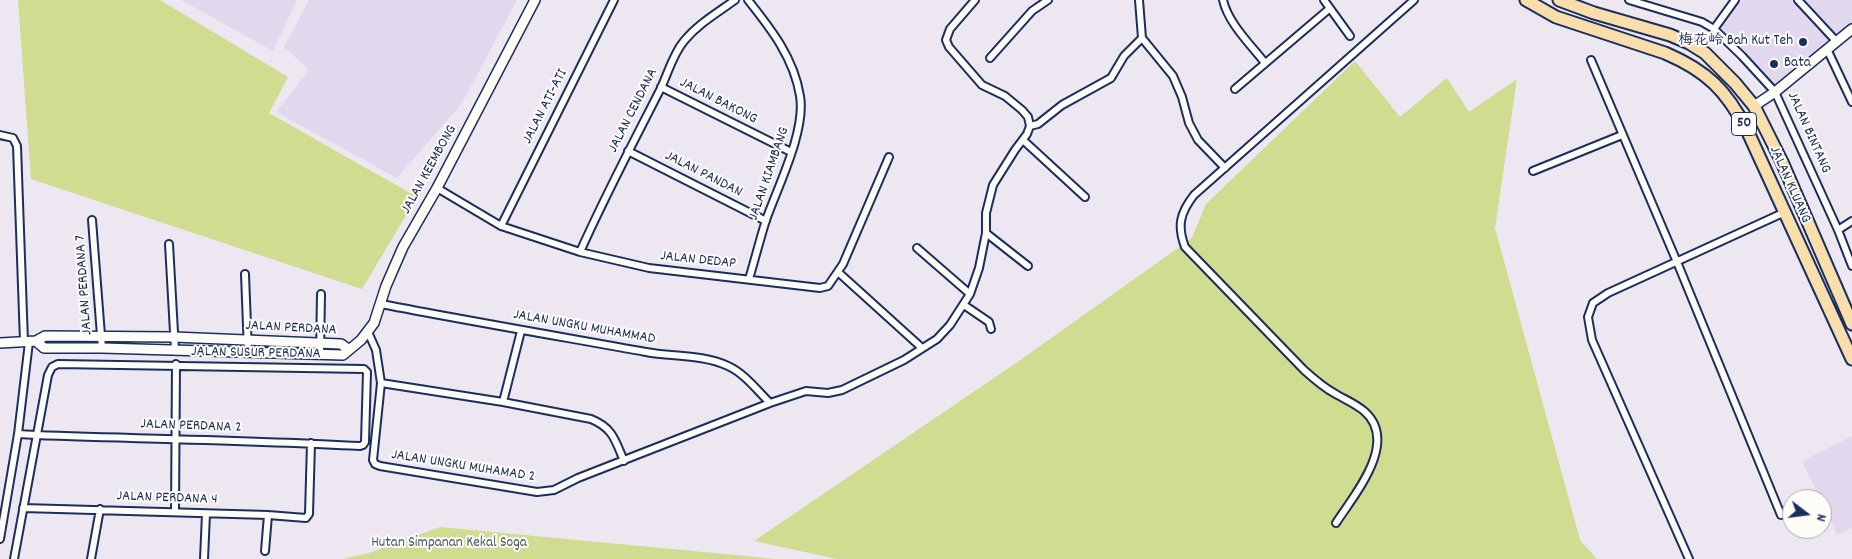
<!DOCTYPE html>
<html>
<head>
<meta charset="utf-8">
<style>
	body { margin:0 }
	#map { position:relative; width:1852px; height:559px; overflow:hidden; background:#ede7f2; font-family:Dekko,sans-serif }
	canvas { display:block }
	.north { position:absolute; left:1782px; top:489px; width:50px; height:50px; box-sizing:border-box; background:#fdfcf7; border:1px solid #a3aaba; border-radius:50%; rotate:105deg; font-size:14px; font-weight:700; line-height:20px; text-align:center; color:#1b2f5e }
	.north::after { content:''; display:block; margin:auto; width:18px; height:22px; background:#1b2f5e; clip-path:polygon(50% 0,100% 100%,50% 72%,0 100%) }
</style>
</head>
<body>
<div id="map">
<canvas width="1852" height="559"></canvas>
<div class="north">N</div>
</div>
<script>
const c = document.querySelector('canvas').getContext('2d');
c.lineJoin = 'round';
function fill(path, color) { c.fillStyle = color; c.fill(path, 'evenodd'); }
function stroke(path, color, width, dash) { c.strokeStyle = color; c.lineWidth = width; c.lineCap = dash ? 'butt' : 'round'; c.setLineDash(dash || []); c.stroke(path); }
function label(font, color, halo, rows, align = 'center') {
  c.font = font + ' Dekko,"LXGW WenKai TC",sans-serif'; c.lineWidth = 4; c.setLineDash([]); c.textBaseline = 'middle'; c.strokeStyle = halo; c.fillStyle = color; for (const [text, x, y, turn = 0] of rows) {
    c.save(); c.translate(x, y); c.rotate((+turn || 0) * Math.PI / 180); c.textAlign = isNaN(turn) ? turn : align; if (halo) c.strokeText(text, 0, 0); c.fillText(text, 0, 0); c.restore();
  }
}
fill(new Path2D(`
	M181,0H297L273,51Z
	M309,0H517L462,103L397,178L276,112L309,70L284,47Z
	M1731,0H1852V35L1775,98L1740,57L1710,30Z
	M1852,436V528L1837,535L1822,502V499H1820L1802,461Z`), '#e2d8ee');
fill(new Path2D(`
	M18,0H160L288,77L269,113L417,197L362,289L31,179Z
	M1355,61L1400,117L1447,78L1469,112L1517,79L1495,228L1580,540L1597,559H837L754,541L1019,361L1192,238L1206,204Z
	M440,527L777,559H343L369,553Z`), '#d0dc8f');
const street = new Path2D(`
	M748,0C771,29 794,58 800,96C806,131 778,186 766,220C760,239 755,259 749,279
	M1139,0L1142,38L1173,76L1182,97L1189,123L1198,140L1225,168
	M1223,0C1228,23 1251,45 1265,63
	M1324,0L1350,36
	M1629,0L1702,22L1714,29L1742,56L1775,92L1838,230L1852,266
	M1798,0L1836,41
	M1714,29L1735,0
	M1827,49L1852,102
	M990,58L1032,11L1048,0
	M1591,60L1677,262L1781,515
	M661,87L791,152
	M1235,89L1329,9
	M1030,126L1038,124L1062,105L1111,78L1124,56L1142,38
	M0,135L13,138L17,146L24,342
	M1023,140L1085,197
	M628,151L766,221
	M1533,171L1622,135
	M437,188L501,226L580,252L649,268L820,288L828,286L843,264L889,157
	M92,220L102,348
	M501,226L614,0
	M1838,230L1852,221
	M986,233L1028,266
	M169,244L175,350
	M917,248L970,294
	M580,252C605,196 633,143 661,88C668,73 673,54 684,41C698,24 717,13 735,0
	M838,272L922,348
	M245,274L248,352
	M381,304C469,321 557,336 646,352C672,357 702,354 728,366C744,373 757,390 770,403
	M964,305L989,322L991,329
	M368,332L376,350L381,383L373,460L375,464L380,466L537,492L554,490L578,478L770,403L806,391L828,393L842,390L904,360L937,339L950,325L970,294L979,268L986,233V213L993,185L1015,150L1027,134L1030,126L1028,117L1022,110L1005,96L982,85L949,47L946,40L950,29L975,0
	M320,355L321,294
	M381,383L503,402L591,419C613,428 615,440 624,461
	M503,402L521,331
	M23,508L268,515L306,518L309,514L311,443
	M175,512L176,364
	M1336,523C1354,495 1400,442 1364,411C1356,404 1344,399 1334,393C1323,387 1314,379 1304,370L1185,247C1177,226 1180,213 1194,195L1414,0
	M0,539L18,434L29,342
	M265,551L268,515
	M14,559L48,375L52,367L58,364L364,369L367,372L365,442L363,445L360,446C252,440 144,439 36,435L18,434
	M91,559L100,509
	M204,559L206,514
	M1689,559L1592,340L1588,317L1593,303L1608,293L1785,212`);
const secondary = new Path2D(`
	M1754,106L1775,92L1852,29
	M36,341L44,348H102L343,355L361,340L374,323L386,286L403,247L437,188L535,0
	M0,343L36,341L45,336L174,337L341,344L348,349`);
const highway = new Path2D(`
	M1526,0L1556,17L1665,53C1707,71 1726,90 1747,130L1852,359
	M1559,0L1594,13L1670,35L1689,43L1705,53L1735,83L1754,106L1782,162L1852,324`);
stroke(street, '#1b2f5e', 10);
stroke(secondary, '#1b2f5e', 12);
stroke(highway, '#1b2f5e', 15);
stroke(street, '#fdfcf7', 6);
stroke(secondary, '#fdfcf7', 9);
stroke(highway, '#f8deab', 11);
for (const [x, y, r, color] of [
	[1803,42,5,"#1b2f5e"],
	[1774,64,5,"#1b2f5e"]
]) { const dot = new Path2D(); dot.arc(x, y, r, 0, 2 * Math.PI); c.fillStyle = color; c.fill(dot); stroke(dot, '#fdfcf7', 2); }
for (const [x, y, w] of [
	[1744,124,25]
]) { const box = new Path2D(); box.roundRect(x - w / 2, y - 11.5, w, 23, 4); c.fillStyle = '#fdfcf7'; c.fill(box); stroke(box, '#1b2f5e', 1); }
label('bold 14px', '#1b2f5e', null, [
	["50",1744,124]
]);
label('15px', '#1b2f5e', '#fdfcf7', [
	["梅花岭 Bah Kut Teh",1793,42],
	["Bata",1784,64,"left"]
], 'right');
label('15px', '#1b2f5e', '#fdfcf7', [
	["JALAN BAKONG",718,102,27],
	["JALAN ATI-ATI",546,107,-63],
	["JALAN CENDANA",634,111,-63],
	["JALAN BINTANG",1808,133,66],
	["JALAN KEEMBONG",430,170,-61],
	["JALAN KIAMBANG",770,174,-71],
	["JALAN PANDAN",703,175,27],
	["JALAN KLUANG",1789,185,66],
	["JALAN DEDAP",698,261,6],
	["JALAN PERDANA 7",85,285,-94],
	["JALAN UNGKU MUHAMMAD",584,328,10],
	["JALAN PERDANA",291,329,3],
	["JALAN SUSUR PERDANA",256,354,1],
	["JALAN PERDANA 2",191,427,2],
	["JALAN UNGKU MUHAMAD 2",463,467,9],
	["JALAN PERDANA 4",167,499,2]
]);
label('15px', '#485a6a', '#fdfcf7', [
	["Hutan Simpanan Kekal Soga",449,544]
]);
</script>
</body>
</html>
